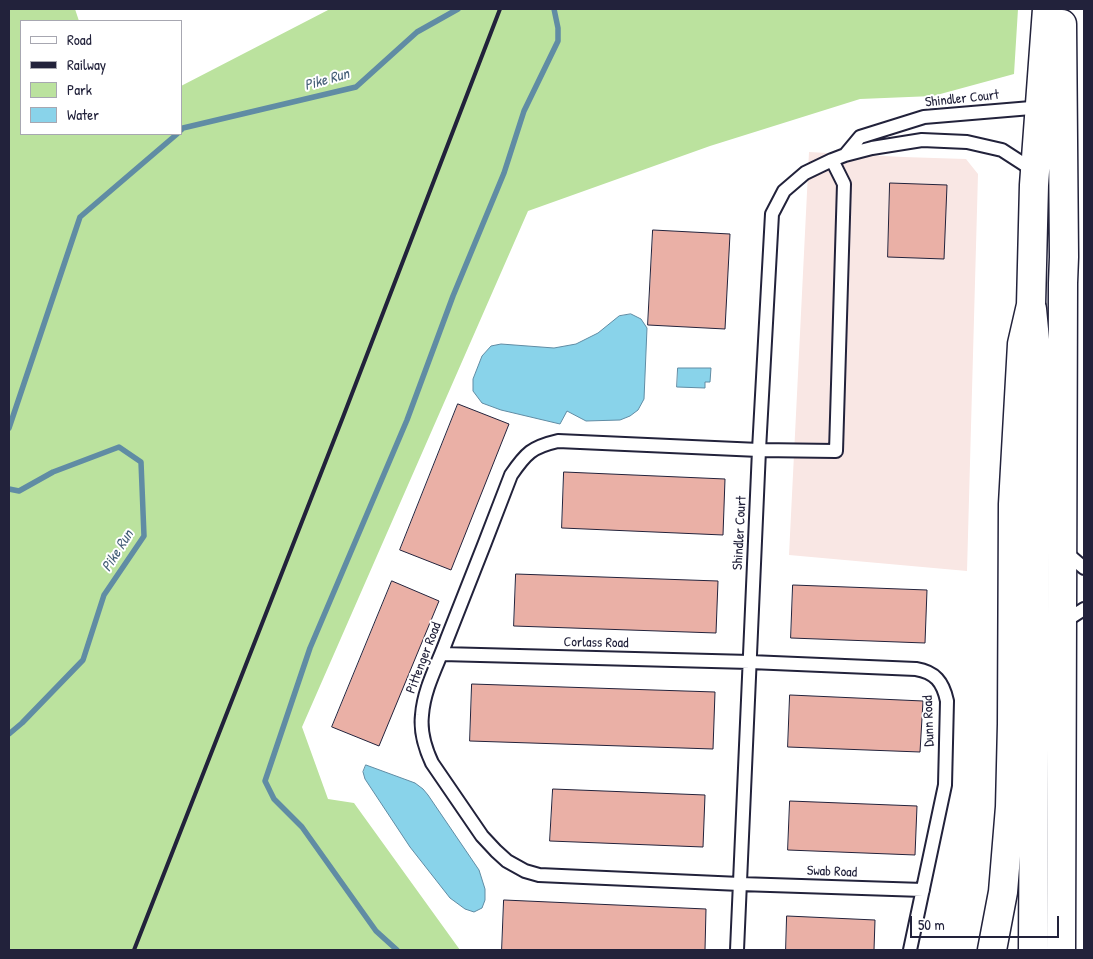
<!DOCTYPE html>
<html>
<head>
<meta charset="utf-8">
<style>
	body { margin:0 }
	#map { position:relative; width:1093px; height:959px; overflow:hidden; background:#fff; font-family:"Patrick Hand",sans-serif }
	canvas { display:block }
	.frame { position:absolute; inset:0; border:10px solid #22223b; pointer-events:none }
	.legend { position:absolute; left:20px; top:20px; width:162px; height:115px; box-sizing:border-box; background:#fff; border:1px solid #a7a7b1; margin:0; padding:6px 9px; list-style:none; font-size:15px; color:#22223b }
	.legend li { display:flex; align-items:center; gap:10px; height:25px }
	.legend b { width:25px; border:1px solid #a7a7b1 }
	.scale { position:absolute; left:910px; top:916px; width:149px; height:22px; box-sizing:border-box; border:2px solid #22223b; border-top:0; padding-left:6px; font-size:15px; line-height:18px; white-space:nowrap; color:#22223b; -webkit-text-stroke:4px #fff; paint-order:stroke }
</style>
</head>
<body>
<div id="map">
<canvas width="1093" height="959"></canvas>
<div class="frame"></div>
<ul class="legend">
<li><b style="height:6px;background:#fff"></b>Road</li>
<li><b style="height:6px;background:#22223b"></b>Railway</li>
<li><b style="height:14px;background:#bbe29e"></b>Park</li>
<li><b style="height:14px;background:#89d3ea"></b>Water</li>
</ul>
<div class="scale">50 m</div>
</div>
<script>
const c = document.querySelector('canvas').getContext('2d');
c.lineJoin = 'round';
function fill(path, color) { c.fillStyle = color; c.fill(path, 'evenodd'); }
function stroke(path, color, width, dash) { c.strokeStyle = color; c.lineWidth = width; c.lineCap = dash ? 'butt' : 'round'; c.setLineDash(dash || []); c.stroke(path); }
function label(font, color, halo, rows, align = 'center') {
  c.font = font + ' "Patrick Hand",sans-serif'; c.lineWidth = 4; c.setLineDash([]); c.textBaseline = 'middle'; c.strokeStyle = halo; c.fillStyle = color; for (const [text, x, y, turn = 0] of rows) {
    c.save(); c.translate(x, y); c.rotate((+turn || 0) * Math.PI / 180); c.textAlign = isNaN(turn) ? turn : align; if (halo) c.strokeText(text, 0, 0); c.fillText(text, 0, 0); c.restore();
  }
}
fill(new Path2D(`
	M809,152L903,157L966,159L978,174L967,571L789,555Z`), '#f9e7e4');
fill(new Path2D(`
	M9,9H75L79,21H21V134H181V86L330,9H1018L1014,74L933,96L860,99L710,146L528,211L302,727L328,799L354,803L460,950H9Z`), '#bbe29e');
const water = new Path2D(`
	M631,314L641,319L647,328L644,399L638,410L630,416L620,420L586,421L567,411L560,424L501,410L482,403L473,391V379L482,356L491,346L501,344L554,348L576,344L598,333L619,316Z
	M678,368H711L710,382H705V388L677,387Z
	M366,765L415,783L423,789L428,795L479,870L485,889V900L482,908L474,912L465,909L450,898L410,847L365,779L363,772Z`);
fill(water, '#89d3ea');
stroke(water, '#608ca4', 1);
stroke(new Path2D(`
	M181,130L183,128L356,87L417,32L458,9
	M9,428L80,217L177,134
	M9,489L19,491L53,472L119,447L141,462L144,536L104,595L83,660L22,723L9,734
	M397,950L376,931L302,827L274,799L265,781L310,648L407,420L453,296L504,173L524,111L558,41V28L554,9`), '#608ca4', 5.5);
const building = new Path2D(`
	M890,183L947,185L944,259L888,257Z
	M653,230L730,234L725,329L648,325Z
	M458,404L509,424L451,570L400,550Z
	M564,472L725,479L723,535L562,528Z
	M516,574L718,581L716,633L514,626Z
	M392,581L439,601L379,746L332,727Z
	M793,585L927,590L925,643L791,638Z
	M472,684L715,692L713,749L470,741Z
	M790,695L923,701L920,752L788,747Z
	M553,789L705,795L703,847L550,841Z
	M790,801L917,806L915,855L788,850Z
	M504,900L706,909L705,950H502Z
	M787,916L875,920L874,950H786Z`);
fill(building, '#eab0a6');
stroke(building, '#22223b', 1);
const lane = new Path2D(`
	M845,155L860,137L924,117L1043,107
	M832,160L844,184L836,451L759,450L558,441C532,447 526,453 511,475C490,530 469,584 447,639C438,664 424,688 422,715C420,732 425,748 432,763L482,836L496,851L507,861L525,871L539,875L740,884L923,890
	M1063,550L1084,568
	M1062,623L1084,609
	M442,654L750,662L916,669C935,672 943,682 947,701L945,785L910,950
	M737,950L759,450L772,214L784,191L805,173L832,160L845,155L872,148L922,140L967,142L1002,150L1036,172`);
const primary = new Path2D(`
	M1032,309L1036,350L1033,950`);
const highway = new Path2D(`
	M992,950L1003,892L1010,807L1012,724L1013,504L1022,344L1031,305L1034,185L1047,9
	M1061,950L1063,283L1064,257L1062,24`);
stroke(lane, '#22223b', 16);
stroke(primary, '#22223b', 31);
stroke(highway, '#22223b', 31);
stroke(lane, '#fff', 12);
stroke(primary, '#fff', 28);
stroke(highway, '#fff', 28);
stroke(new Path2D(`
	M134,950L343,417L500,9`), '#22223b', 4);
label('14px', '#22223b', '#fff', [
	["Shindler Court",962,99,-6],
	["Shindler Court",740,533,-87],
	["Corlass Road",596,643,1],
	["Pittenger Road",424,658,-69],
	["Dunn Road",929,721,-92],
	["Swab Road",832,872,2]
]);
label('italic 15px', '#466078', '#fff', [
	["Pike Run",327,80,-16],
	["Pike Run",118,551,-58]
]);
</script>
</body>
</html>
